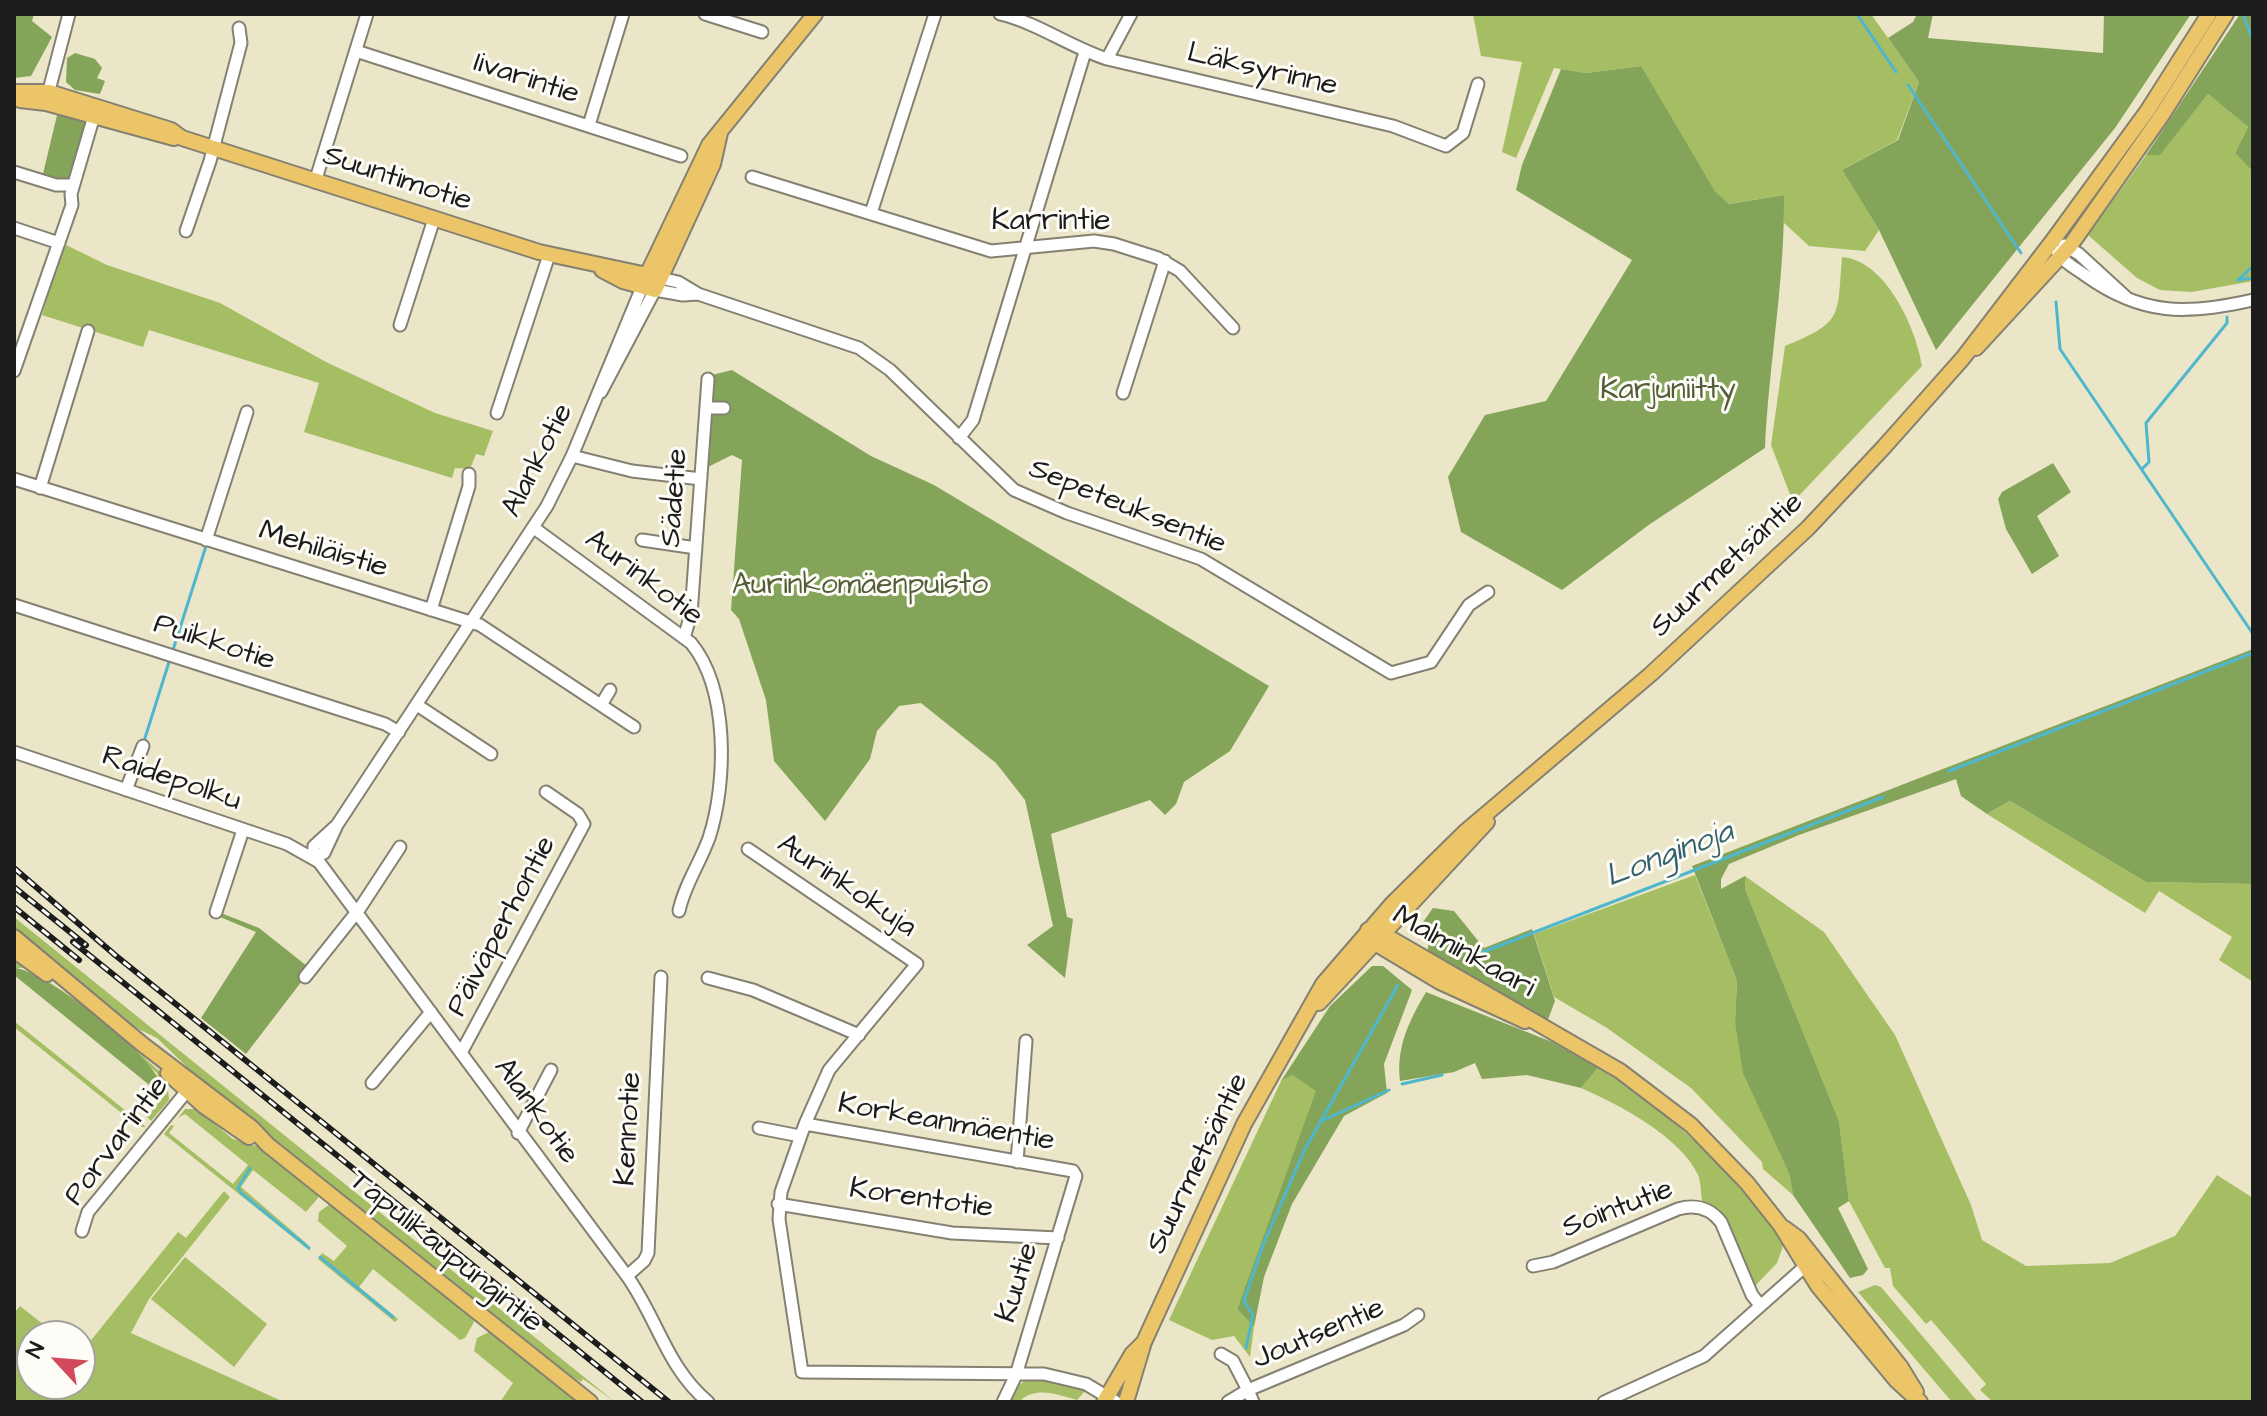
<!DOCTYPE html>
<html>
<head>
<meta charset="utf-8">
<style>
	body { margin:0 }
	#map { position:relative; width:2267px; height:1416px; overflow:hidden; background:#ebe6c8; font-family:"Architects Daughter",sans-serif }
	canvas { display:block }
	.frame { position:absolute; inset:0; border:16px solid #1c1c1c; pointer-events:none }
	.north { position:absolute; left:16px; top:1320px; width:80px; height:80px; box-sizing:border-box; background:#fdfcf7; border:2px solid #a3a29f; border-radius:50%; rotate:296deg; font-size:22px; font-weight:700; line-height:32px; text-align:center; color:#1c1c1c }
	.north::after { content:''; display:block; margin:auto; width:28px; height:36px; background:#d1495b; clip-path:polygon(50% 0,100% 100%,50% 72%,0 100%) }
</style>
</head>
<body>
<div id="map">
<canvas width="2267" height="1416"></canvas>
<div class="frame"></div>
<div class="north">N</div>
</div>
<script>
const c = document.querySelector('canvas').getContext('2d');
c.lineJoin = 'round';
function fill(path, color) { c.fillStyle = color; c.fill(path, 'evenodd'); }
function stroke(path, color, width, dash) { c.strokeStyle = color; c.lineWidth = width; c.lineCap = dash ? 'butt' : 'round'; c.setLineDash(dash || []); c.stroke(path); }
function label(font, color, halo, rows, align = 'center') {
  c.font = font + ' "Architects Daughter",sans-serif'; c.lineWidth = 6; c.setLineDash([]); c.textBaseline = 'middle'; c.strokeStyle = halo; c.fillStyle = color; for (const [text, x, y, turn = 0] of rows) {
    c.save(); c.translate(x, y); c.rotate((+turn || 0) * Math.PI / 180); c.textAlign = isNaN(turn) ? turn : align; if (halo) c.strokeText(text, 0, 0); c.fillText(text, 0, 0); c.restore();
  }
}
fill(new Path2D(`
	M1473,14H1871L1919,82L1897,140L1842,170L1879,230L1865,251L1809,246L1784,223V195L1729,204L1715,191L1640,66L1586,73L1554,68L1516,158L1502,152L1522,62L1481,56Z
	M2208,94L2248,127L2235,153L2253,172V281L2192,292L2160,290L2137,278L2088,235L2146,155L2160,154Z
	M64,244L107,265L220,303L326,362L435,413L493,431L484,456L476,454L470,469L455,468L452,478L304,432L319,383L149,330L143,347L42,315Z
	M1842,257C1885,260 1916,327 1922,366L1793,502L1771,445L1785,346C1844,322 1837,317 1842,257Z
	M2010,801L2146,882L2253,884V982L2219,960L2232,937L2159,891L2145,913L1987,814Z
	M1695,875L1737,981L1735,1022L1791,1175L1793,1195L1763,1169L1762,1162L1691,1088L1607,1028L1554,997L1534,934Z
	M1745,876L1824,932L1895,1035L1971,1205L1982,1240L2026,1266L2110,1263L2175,1236L2217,1175L2253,1198V1402H1993L1980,1390L1986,1384L1931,1320L1926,1324L1893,1286L1890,1268H1885L1849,1201L1839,1121L1745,889Z
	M14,917L615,1402L583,1379L581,1382L558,1369L186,1070V1066L157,1038L128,1024L14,934Z
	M14,959L87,1007L167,1078L169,1100L151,1121L147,1117L164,1096L153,1088L160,1086L157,1073L88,1011L23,968H14Z
	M14,1022V1021L146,1127H139L14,1027Z
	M1598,1068C1670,1109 1725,1169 1778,1232L1784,1243L1777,1263L1755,1286L1750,1281L1726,1218L1702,1201C1701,1193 1701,1183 1698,1175C1681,1137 1618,1104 1581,1088Z
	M1292,1075L1317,1090L1237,1309L1254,1327L1250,1357L1234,1336L1212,1340L1169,1320L1281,1081Z
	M185,1109H196L233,1139L261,1147L318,1192V1198L306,1212L253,1170L241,1187L306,1243L310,1251L164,1134L171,1125L174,1126L169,1133L233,1184L248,1165L185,1114L178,1118Z
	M224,1191L230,1197L149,1299L131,1333L284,1402H14V1313L20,1306L58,1336H32V1384H80V1354L178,1232L186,1238Z
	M330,1204L470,1313L474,1322L465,1338L460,1340L373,1269L359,1287L398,1319L395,1322L318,1259L322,1253L334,1261L347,1246L318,1221L319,1212Z
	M185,1257L267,1324L234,1367L151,1299Z
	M1875,1285L1881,1287L1978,1402H1952L1858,1292Z
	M489,1332L496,1334L581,1402H500L513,1383L474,1351L477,1338Z
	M1027,1379L1051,1380L1086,1390L1077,1400C1058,1395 1035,1385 1019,1402H1009L1019,1385Z`), '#a5be63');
fill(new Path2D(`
	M14,14H34L32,21L52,37L31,76L14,78Z
	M1917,14H1933L1928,38L2103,53L2104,14H2191L2115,128L1936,350L1879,230L1842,170L1898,140L1919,82L1888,38L1913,22Z
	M2240,14H2253V172L2235,153L2248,127L2208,94L2160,155H2146Z
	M75,53L95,59L102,68L97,78L105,81L100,94L75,90L66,82L67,58Z
	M1641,66L1715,191L1729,204L1784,195C1785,280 1769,363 1765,448L1650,524L1562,590L1461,532L1448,477L1485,415L1546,401L1632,260L1516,190L1522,165L1561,69L1586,73Z
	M58,111L77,117L84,123L85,130L70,179L57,182L42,178Z
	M732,370L871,456L934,485L1269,686L1230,751L1184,782L1176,804L1165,815L1150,800L1051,834L1067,917L1073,919L1065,978L1027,945L1053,926L1025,800L996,763L921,703L899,706L877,731L870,759L825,821L774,761L766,700L739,619L731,610L742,460L732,455L706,468L710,418L716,404L711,398L712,375Z
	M2053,463L2071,492L2037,516L2059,556L2032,574L2006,529L1998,499L2002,492Z
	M2253,649V884L2146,882L2010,801L1987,814L1961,796L1956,779L1799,835L1729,864L1721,879V889L1745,876V889L1839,1121L1849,1201L1838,1208L1868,1269L1863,1275L1850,1278L1793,1195L1790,1175L1743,1073L1735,1022L1737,981L1692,866Z
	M1433,908L1454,911L1484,948L1532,929L1555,1001L1547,1022L1427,955L1430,934L1423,922Z
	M221,913L259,928L307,966L302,981L246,1054L201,1018L256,932L220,917Z
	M1372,966H1383L1412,990L1384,1064L1387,1093L1344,1116L1292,1204L1264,1277L1254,1327L1237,1309L1316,1091L1292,1075L1281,1081L1330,1006Z
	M14,968C40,967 163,1062 160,1086L153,1088L14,975Z
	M1426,992L1552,1042L1598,1068L1581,1088L1527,1075L1482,1079L1475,1063L1454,1072L1400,1081C1396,1047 1409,1021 1426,992Z`), '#84a559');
stroke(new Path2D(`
	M1857,14L1896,72
	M2243,14L2253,40
	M1908,85L2021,253
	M2238,280L2253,266
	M2238,280L2253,278
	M2056,302L2060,349L2253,634
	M2142,469L2149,462L2146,423L2227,323V317
	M173,650L206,546
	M145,738L169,662
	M1949,771L2253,653
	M1473,956L1883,797
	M1402,1084L1442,1075
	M1324,1120L1389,1090
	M250,1168L238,1188L241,1193L309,1248
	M320,1257L393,1317
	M1246,1348L1253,1315L1244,1301L1263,1245L1305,1149L1398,985`), '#4fb7cd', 3);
const minor = new Path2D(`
	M705,14L762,32
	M1000,14C1038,23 1070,47 1107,59L1393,126L1446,146L1463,133L1478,84
	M356,51L681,156
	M1107,59L1131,14
	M47,98L69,14
	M589,125L623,14
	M14,172L56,185H73
	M752,177L991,251L1094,241L1114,244L1158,258L1180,271L1233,328
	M315,182L367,14
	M871,213L935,14
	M14,228L59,243
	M186,231L210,161L241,43L239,28
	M2064,245L2079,254L2127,298
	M2057,251C2063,262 2075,268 2085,275C2142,316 2187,315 2253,300
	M400,325L434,219
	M14,371L72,205L71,194L96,109
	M601,392L655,290L683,295L698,294
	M1123,393L1165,261
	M706,408H724
	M497,413L549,255
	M959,438L973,420L1085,52
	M572,456L632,471L701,479
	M14,479L480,625L634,727
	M40,488L88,331
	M534,528L691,643C729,689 727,783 709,838C700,863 684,886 679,911
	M206,540L247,412
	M642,540L696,548
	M14,605L385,724L399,732
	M431,610L469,486V474
	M684,638L691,614L708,379
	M417,705L491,754
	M601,705L610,690
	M14,752L287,844L319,862L627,1276C657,1318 667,1368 708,1402
	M126,790L143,746
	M748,849L917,964L829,1070L805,1124L781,1192L779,1219L802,1372L1044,1374L1086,1384L1116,1402
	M313,857L324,853L337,825L547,506L572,456L647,275L678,282L698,294L859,348L890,370L1014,490L1067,513L1201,559L1391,673L1431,662L1469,605L1488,592
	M313,857L314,846L337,825
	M216,912L243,830
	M305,977L360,908L400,847
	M708,978L753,990L859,1035
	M461,1053L584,824L578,814L546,792
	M372,1083L431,1012
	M805,1124L1073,1171L1076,1176L1016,1375L1003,1402
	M759,1128L800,1136
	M518,1133L551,1070
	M1017,1162L1026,1041
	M778,1204L952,1233L1058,1238
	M82,1231L88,1212L191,1086
	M1533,1266L1553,1262L1678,1209C1695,1204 1710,1208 1721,1222L1752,1295L1760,1305
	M627,1276L644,1261L648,1253L661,977
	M1221,1354L1233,1361L1248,1390L1228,1402
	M1253,1402L1248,1390L1404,1325L1418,1315
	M1604,1402L1704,1356L1811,1261`);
const major = new Path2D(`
	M14,92H49L171,130L182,138L539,252L647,275L709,145L815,14
	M20,100L46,103L174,138
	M602,270L623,281L655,290L713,164L720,133
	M1976,348L2070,246L2162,115L2226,14
	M1368,930L1383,934L1620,1071L1691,1125L1747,1183L1781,1226L1818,1286L1896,1380L1920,1402
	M1371,935L1375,943L1440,982L1525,1021
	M14,937L142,1044L252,1128L268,1145L590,1402
	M14,950L47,974
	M1319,1003L1487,822
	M168,1073L204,1106L249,1137
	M1784,1228L1799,1239L1900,1366L1916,1392
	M1104,1402L1132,1354L1144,1342
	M1126,1402L1144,1342L1244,1124L1323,984L1392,904L1466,831L1651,674L1808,528L1884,447L1963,358L2051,243L2148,110L2209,14`);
stroke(minor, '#848172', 15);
stroke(major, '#848172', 18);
stroke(minor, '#fff', 11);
stroke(major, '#edc569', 14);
const rail = new Path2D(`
	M14,868L115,955L669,1402
	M14,887L86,945
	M14,907L79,960
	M73,942L642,1402`);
stroke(rail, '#1c1c1c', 6);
stroke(rail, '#fdfcf7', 3, [9]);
label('30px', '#1c1c1c', '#fdfcf7', [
	["Läksyrinne",1262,71,13],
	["Iivarintie",526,80,18],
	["Suuntimotie",397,180,18],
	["Karrintie",1051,223],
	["Alankotie",539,461,-63],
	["Sädetie",676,498,-86],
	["Sepeteuksentie",1127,508,22],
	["Mehiläistie",323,551,17],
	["Suurmetsäntie",1728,566,-43],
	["Aurinkotie",643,579,37],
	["Puikkotie",214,644,18],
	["Raidepolku",171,780,19],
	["Aurinkokuja",846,887,34],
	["Päiväperhontie",503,927,-62],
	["Malminkaari",1463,953,29],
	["Alankotie",535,1112,54],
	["Korkeanmäentie",946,1124,10],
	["Kennotie",630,1129,-87],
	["Porvarintie",118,1142,-53],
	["Suurmetsäntie",1199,1164,-64],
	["Korentotie",921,1200,8],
	["Sointutie",1618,1210,-21],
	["Tapulikaupungintie",445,1253,39],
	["Kuutie",1019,1283,-73],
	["Joutsentie",1319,1335,-23]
]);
label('30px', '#535d38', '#fdfcf7', [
	["Karjuniitty",1668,392],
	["Aurinkomäenpuisto",860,587]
]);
label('italic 32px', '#33626c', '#fdfcf7', [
	["Longinoja",1670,856,-21]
]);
</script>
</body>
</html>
